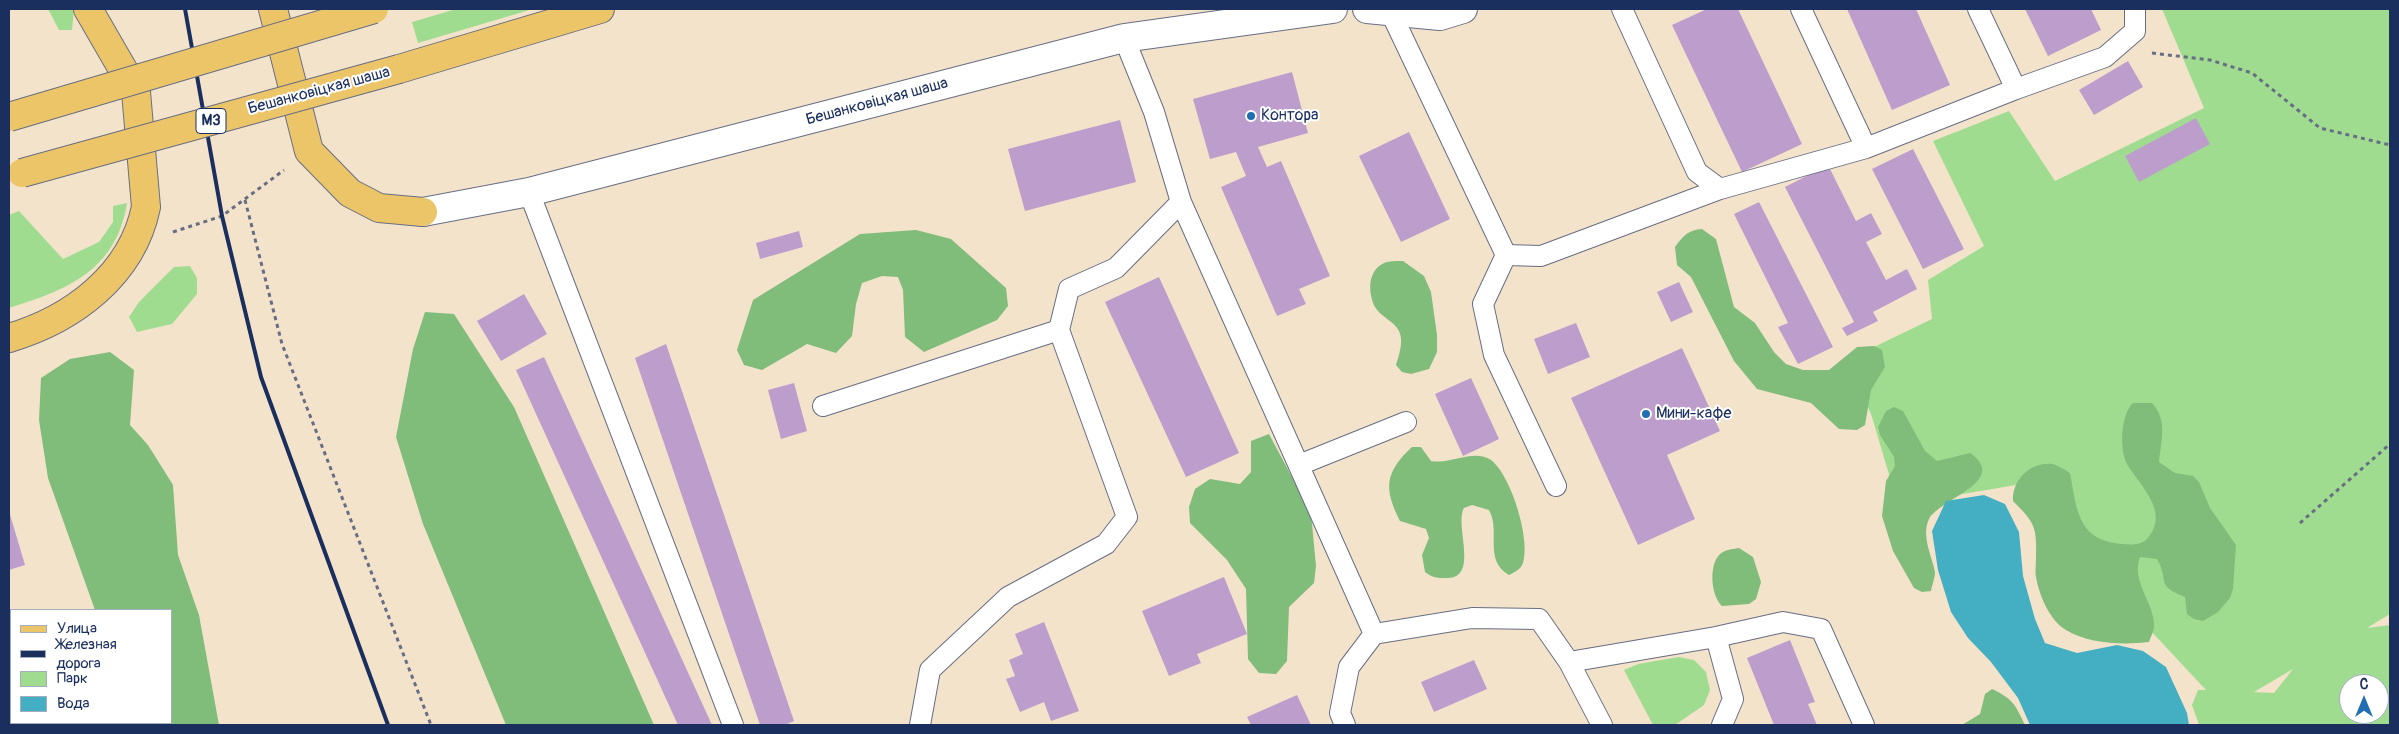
<!DOCTYPE html>
<html>
<head>
<meta charset="utf-8">
<style>
	body { margin:0 }
	#map { position:relative; width:2399px; height:734px; overflow:hidden; background:#f4e3cb; font-family:Pangolin,sans-serif }
	canvas { display:block }
	.frame { position:absolute; inset:0; border:10px solid #1b2f5e; pointer-events:none }
	.legend { position:absolute; left:10px; top:609px; width:162px; height:115px; box-sizing:border-box; background:#fff; border:1px solid #a4acbf; margin:0; padding:6px 9px; list-style:none; font-size:15px; color:#1b2f5e }
	.legend li { display:flex; align-items:center; gap:10px; height:25px }
	.legend b { width:25px; border:1px solid #a4acbf }
	.north { position:absolute; left:2339px; top:674px; width:50px; height:50px; box-sizing:border-box; background:#fff; border:1px solid #a4acbf; border-radius:50%; rotate:0deg; font-size:14px; font-weight:700; line-height:20px; text-align:center; color:#1b2f5e }
	.north::after { content:''; display:block; margin:auto; width:18px; height:22px; background:#1f6fb2; clip-path:polygon(50% 0,100% 100%,50% 72%,0 100%) }
</style>
</head>
<body>
<div id="map">
<canvas width="2399" height="734"></canvas>
<div class="frame"></div>
<ul class="legend">
<li><b style="height:6px;background:#ecc569"></b>Улица</li>
<li><b style="height:6px;background:#1b2f5e"></b>Железная дорога</li>
<li><b style="height:14px;background:#a0dc90"></b>Парк</li>
<li><b style="height:14px;background:#44aec3"></b>Вода</li>
</ul>
<div class="north">С</div>
</div>
<script>
const c = document.querySelector('canvas').getContext('2d');
c.lineJoin = 'round';
function fill(path, color) { c.fillStyle = color; c.fill(path, 'evenodd'); }
function stroke(path, color, width, dash) { c.strokeStyle = color; c.lineWidth = width; c.lineCap = dash ? 'butt' : 'round'; c.setLineDash(dash || []); c.stroke(path); }
function label(font, color, halo, rows, align = 'center') {
  c.font = font + ' Pangolin,sans-serif'; c.lineWidth = 4; c.setLineDash([]); c.textBaseline = 'middle'; c.strokeStyle = halo; c.fillStyle = color; for (const [text, x, y, turn = 0] of rows) {
    c.save(); c.translate(x, y); c.rotate((+turn || 0) * Math.PI / 180); c.textAlign = isNaN(turn) ? turn : align; if (halo) c.strokeText(text, 0, 0); c.fillText(text, 0, 0); c.restore();
  }
}
fill(new Path2D(`
	M48,9H74L72,30H59Z
	M456,9H533L418,43L412,22Z
	M2162,9H2390V614L2367,628L2390,625V725H2199L2192,705L2198,690H2206L2149,629L2022,484L1898,505L1872,417L1849,359L1932,319L1928,280L1984,246L1933,141L2009,111L2055,181L2204,108ZM2293,669L2274,693L2254,692ZM2349,684H2379V714H2349Z
	M127,203C116,271 67,290 9,308V215L19,211L63,259L99,242L113,222V206Z
	M190,266L197,278V294L172,324L137,332L129,317L139,302L174,267Z
	M1679,657L1694,660L1706,672L1710,690L1704,705L1675,725H1653L1624,670L1638,664Z`), '#a0dc90');
fill(new Path2D(`
	M1702,229L1716,239L1734,307L1755,323L1774,352L1786,364L1803,370H1829L1857,347L1874,346L1882,350L1885,367L1871,390L1865,425L1857,430L1839,429L1811,403L1757,389L1734,361L1691,277L1677,265L1675,247C1683,236 1688,230 1702,229Z
	M916,230L951,239L1006,288L1008,306L997,320L924,352L905,337L903,290L898,277L882,276L862,283L856,304L852,336L836,353L807,344L762,370L744,365L737,350L753,300L860,234Z
	M1403,261L1424,276L1431,292L1437,335V352L1429,369L1411,374L1402,372L1396,365C1399,355 1404,341 1399,331C1394,321 1380,316 1375,307C1368,293 1367,271 1384,263C1389,261 1397,261 1403,261Z
	M425,312L454,314L514,407L654,725H506L423,524L396,437L413,349Z
	M110,352L134,370L130,425L148,445L173,485L178,555L199,615L219,725H133L132,723H171V610H95L48,478L39,420L41,378L70,359Z
	M2133,403H2152C2168,420 2161,441 2159,462L2175,473L2193,476L2199,482L2210,508L2236,545L2233,589L2230,598L2218,612L2203,621L2194,619L2187,614L2185,597C2154,585 2170,581 2157,559L2140,557C2131,581 2152,599 2154,623C2155,629 2151,636 2149,642C2123,645 2089,644 2066,630C2050,621 2039,595 2036,577C2035,572 2036,564 2036,558C2037,527 2035,523 2013,501C2012,480 2030,462 2052,464C2058,465 2065,470 2070,473C2077,509 2077,541 2123,544C2131,545 2142,545 2148,538C2170,511 2140,486 2127,464C2119,449 2121,414 2133,403Z
	M1894,407L1903,411L1925,451L1937,461L1970,453C2010,481 1941,498 1929,519C1921,536 1932,556 1935,572C1935,578 1932,585 1931,591L1922,592L1914,588L1893,551L1882,516L1886,481L1895,466L1894,457L1880,435L1878,427L1886,411Z
	M1269,434L1311,513L1316,566L1314,583L1289,607L1287,661L1276,674L1259,673L1248,659L1246,589L1227,560L1190,523L1189,507L1195,489L1210,479L1240,484L1251,472V441Z
	M1412,447H1421L1431,461C1449,465 1474,448 1491,460C1511,475 1531,540 1523,563C1520,570 1515,572 1509,575C1483,560 1501,531 1489,510L1472,505L1464,508C1454,525 1480,578 1447,578C1437,578 1433,578 1425,572L1422,555L1429,538L1426,529L1400,521C1384,489 1384,473 1412,447Z
	M1739,548L1753,557L1761,582L1756,599L1749,604L1722,606C1710,595 1708,560 1723,552C1728,549 1734,549 1739,548Z
	M1992,689C2013,699 2015,704 2025,725H1962L1980,714L1985,694Z`), '#80bc7a');
fill(new Path2D(`
	M1984,495L2005,504L2019,532L2023,576L2035,619L2045,643L2077,653L2117,645L2143,651L2166,667L2187,713L2189,725H2030L2018,698L1991,662L1968,638L1951,612L1938,570L1932,531L1946,501Z`), '#44aec3');
fill(new Path2D(`
	M1707,9H1738L1802,144L1742,172L1672,25Z
	M1847,9H1916L1950,85L1892,110Z
	M2025,9H2091L2101,30L2048,56Z
	M2128,61L2143,87L2094,115L2079,90Z
	M1292,72L1308,133L1258,147L1267,167L1281,161L1330,276L1299,289L1306,304L1277,316L1221,187L1246,176L1236,152L1210,159L1193,99Z
	M2196,118L2210,144L2139,182L2125,156Z
	M1120,120L1136,182L1025,211L1008,149Z
	M1409,132L1450,219L1401,242L1359,156Z
	M1913,149L1964,249L1923,269L1872,169Z
	M1828,165L1856,221L1871,213L1882,234L1866,242L1886,280L1907,269L1917,289L1873,312L1878,321L1847,336L1842,328L1854,322L1785,187Z
	M1759,202L1833,347L1798,364L1778,327L1788,323L1734,214Z
	M799,231L803,247L760,259L756,243Z
	M1159,277L1239,453L1186,477L1105,302Z
	M1679,282L1693,312L1671,322L1657,292Z
	M524,294L547,334L501,361L477,321Z
	M1576,323L1590,357L1548,374L1534,339Z
	M666,344L794,721L785,725H760L635,358Z
	M1682,348L1720,431L1667,455L1695,519L1638,545L1571,398Z
	M544,357L712,725H678L516,370Z
	M1471,378L1499,439L1463,456L1435,394Z
	M794,383L807,431L781,439L768,390Z
	M9,511L25,565L9,570Z
	M1224,577L1247,634L1197,654L1201,663L1169,676L1142,611Z
	M1044,622L1079,711L1051,721L1044,702L1020,712L1006,679L1015,676L1009,660L1023,654L1015,634Z
	M1790,640L1815,702L1808,704L1817,725H1774L1747,658Z
	M1474,660L1487,689L1434,712L1421,682Z
	M1297,695L1311,725H1251L1247,717Z`), '#bd9dcc');
const lane = new Path2D(`
	M1622,9L1697,172L1720,189L1866,148L2016,89
	M1801,9L1866,148
	M1978,9L2016,89L2105,57L2135,31V9
	M1391,13L1506,255L1483,304L1494,355L1556,486
	M1124,38L1154,112L1181,202L1374,634L1349,667L1340,713L1345,725
	M529,192L733,725
	M1506,255L1541,256L1720,189
	M823,406L1059,330
	M1299,465L1406,422
	M1374,634L1472,618L1539,619L1569,662L1602,725
	M1716,637L1733,699L1722,725
	M1569,662L1716,637L1783,622L1821,629L1864,725
	M9,715L12,725
	M920,725L930,670L1008,597L1106,544L1127,517L1059,330L1069,289L1116,268L1181,202`);
const street = new Path2D(`
	M1367,9L1440,16L1463,9
	M423,212L529,192L1124,38L1333,9`);
const primary = new Path2D(`
	M273,9L309,151L350,193L379,208L423,212
	M399,69L600,9
	M9,338C73,319 132,275 146,207L136,92L88,9`);
stroke(lane, '#676e84', 22);
stroke(street, '#676e84', 30);
stroke(primary, '#676e84', 30);
stroke(new Path2D(`
	M2152,53L2210,60L2252,73L2320,128L2390,145
	M245,200L282,344L431,725
	M173,232L222,216L284,170
	M2300,523L2390,444`), '#676e84', 3, [4, 4]);
stroke(lane, '#fff', 20);
stroke(street, '#fff', 28);
stroke(primary, '#ecc569', 28);
stroke(new Path2D(`
	M185,9L222,216L261,377L388,725`), '#1b2f5e', 4);
const primaryBridge = new Path2D(`
	M9,117L374,9
	M22,173L399,69`);
stroke(primaryBridge, '#676e84', 30, []);
stroke(primaryBridge, '#ecc569', 28);
for (const [x, y, r, color] of [
	[1251,116,5,"#1f6fb2"],
	[1646,414,5,"#1f6fb2"]
]) { const dot = new Path2D(); dot.arc(x, y, r, 0, 2 * Math.PI); c.fillStyle = color; c.fill(dot); stroke(dot, '#fff', 2); }
for (const [x, y, w] of [
	[211,121,30]
]) { const box = new Path2D(); box.roundRect(x - w / 2, y - 12.5, w, 25, 4); c.fillStyle = '#fff'; c.fill(box); stroke(box, '#1b2f5e', 1); }
label('bold 15px', '#1b2f5e', null, [
	["М3",211,121]
]);
label('16px', '#1b2f5e', '#fff', [
	["Бешанковіцкая шаша",319,91,-15],
	["Бешанковіцкая шаша",877,102,-15]
]);
label('16px', '#1b2f5e', '#fff', [
	["Контора",1261,116],
	["Мини-кафе",1656,414]
], 'left');
</script>
</body>
</html>
